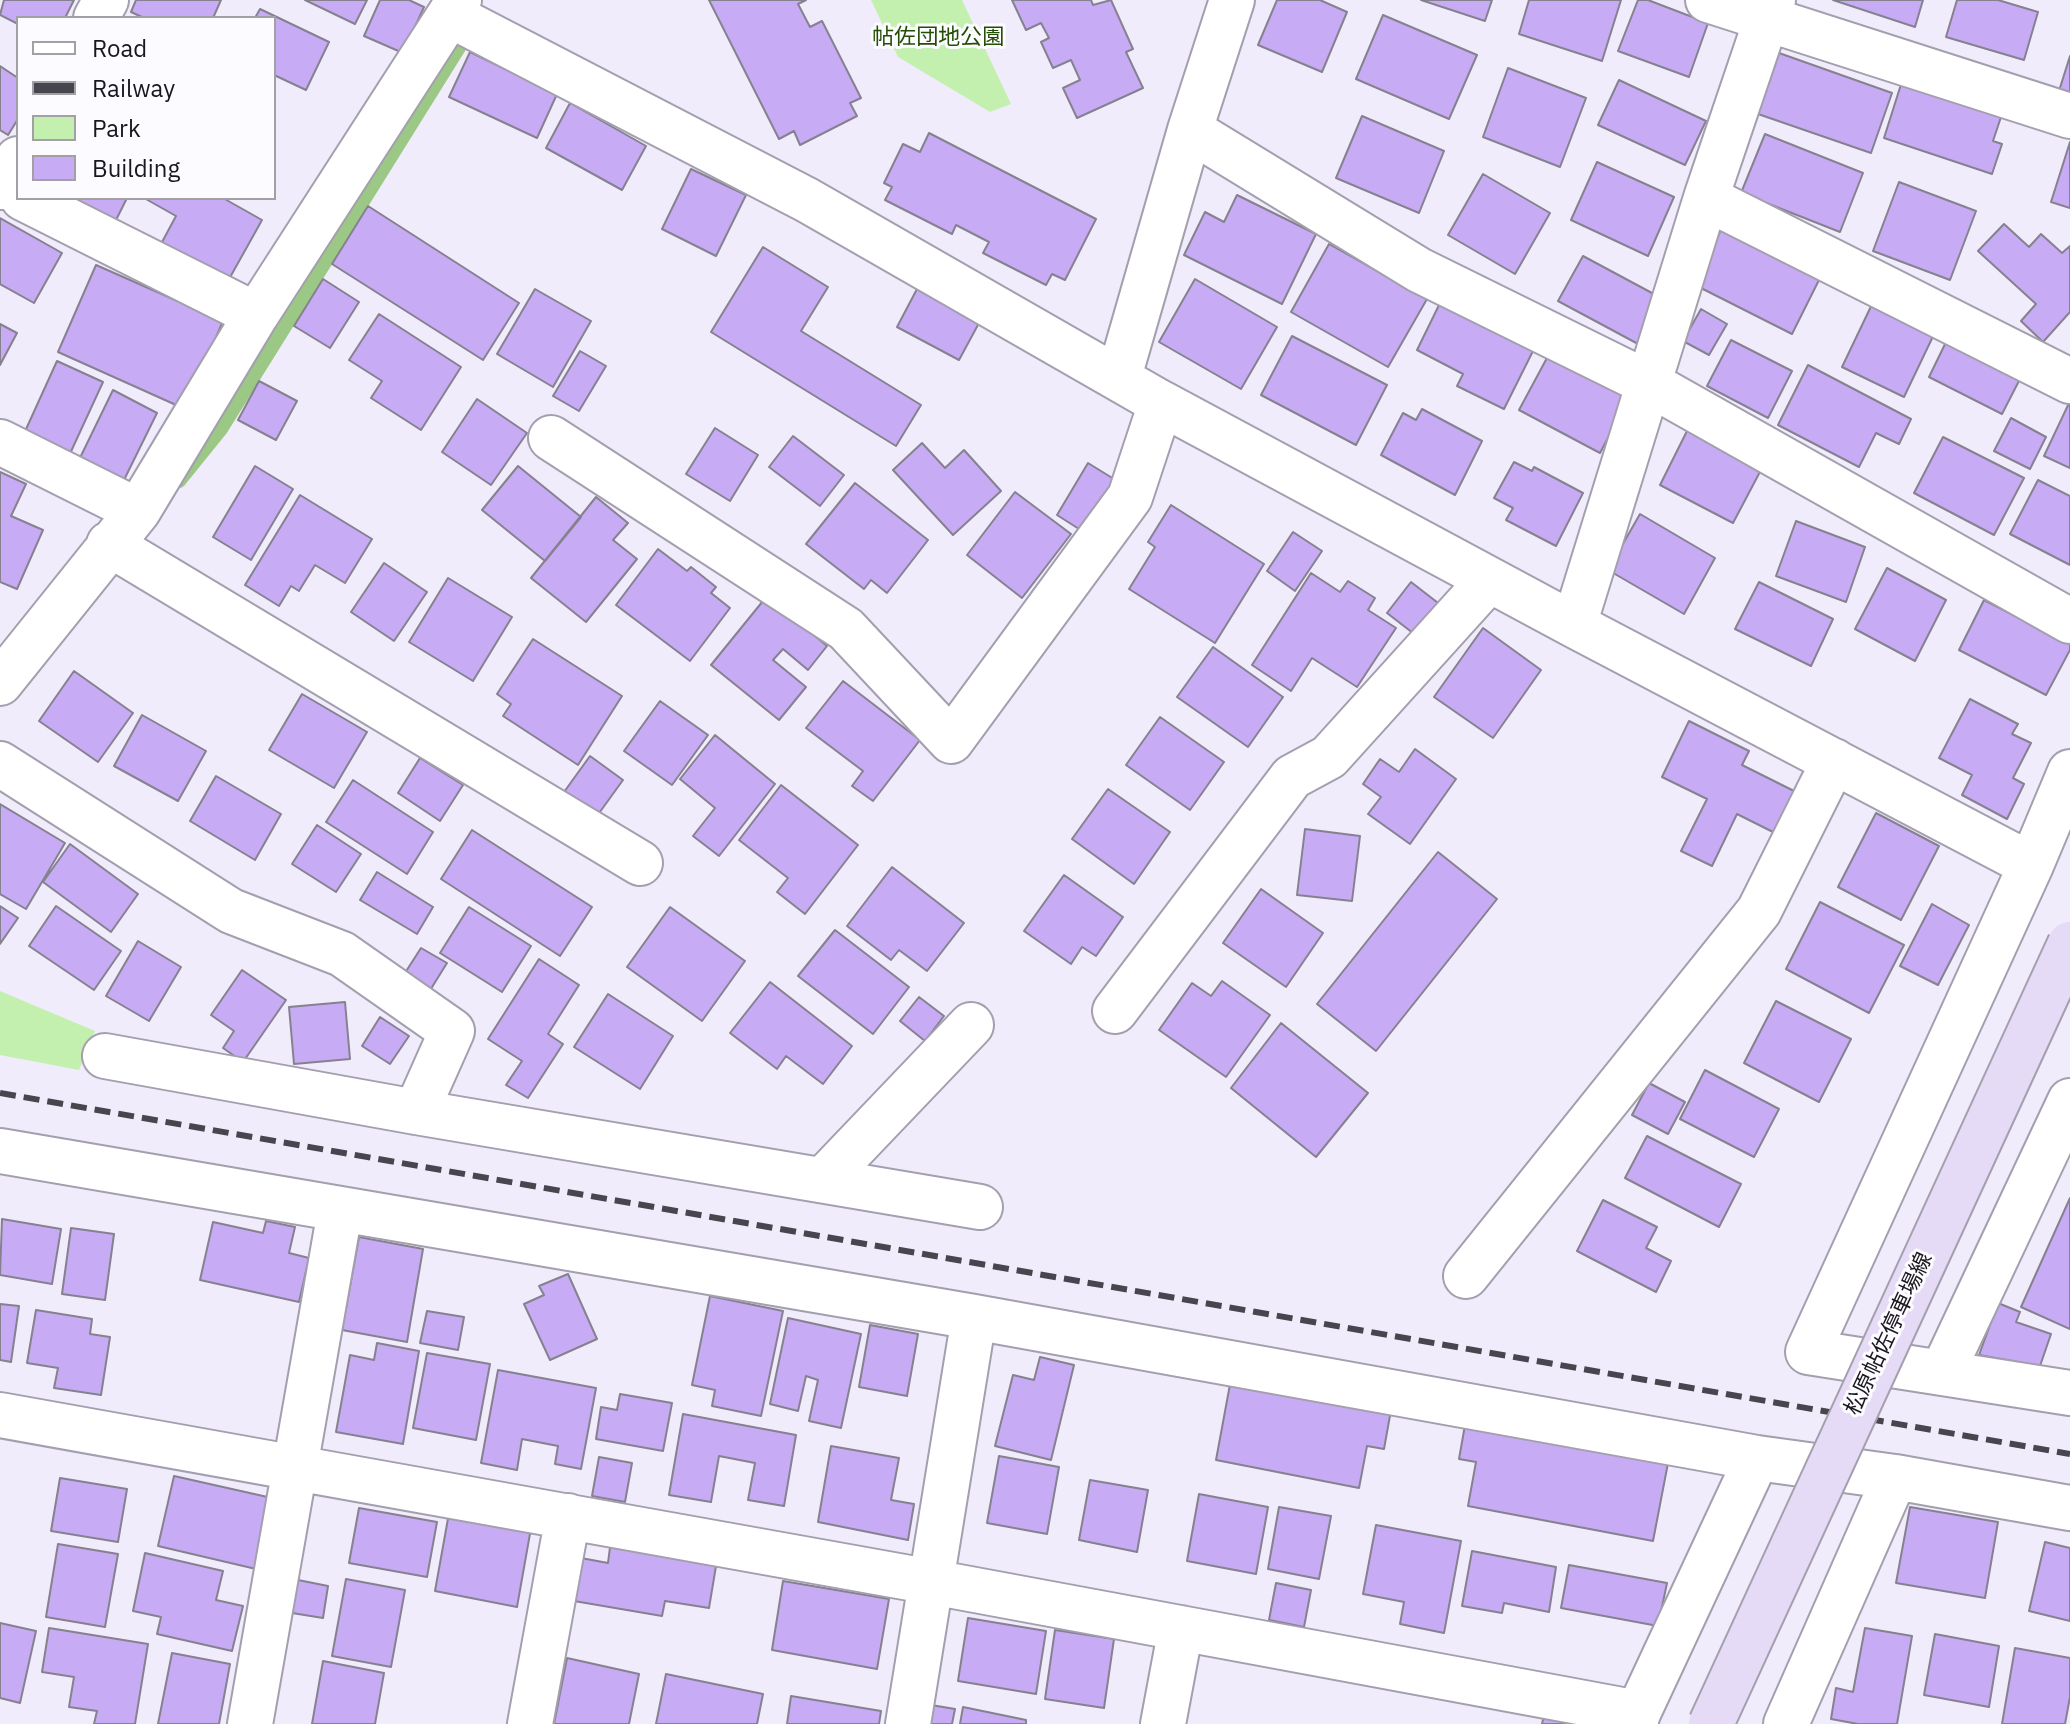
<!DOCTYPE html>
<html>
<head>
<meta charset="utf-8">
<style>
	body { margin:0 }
	#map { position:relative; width:2070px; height:1724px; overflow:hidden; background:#f1ecfb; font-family:"IBM Plex Sans",sans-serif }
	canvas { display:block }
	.legend { position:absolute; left:16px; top:16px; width:260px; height:184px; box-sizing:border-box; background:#fcfbff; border:2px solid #a2a0a5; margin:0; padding:10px 14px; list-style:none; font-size:24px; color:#1a181e }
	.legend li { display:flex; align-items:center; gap:16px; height:40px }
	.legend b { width:40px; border:2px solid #a2a0a5 }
</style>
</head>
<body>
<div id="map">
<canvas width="2070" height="1724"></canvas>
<ul class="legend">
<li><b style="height:10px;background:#fff"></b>Road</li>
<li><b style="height:10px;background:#47454d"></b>Railway</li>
<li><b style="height:22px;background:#c4f0af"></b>Park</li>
<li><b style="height:22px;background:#c7acf5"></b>Building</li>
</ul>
</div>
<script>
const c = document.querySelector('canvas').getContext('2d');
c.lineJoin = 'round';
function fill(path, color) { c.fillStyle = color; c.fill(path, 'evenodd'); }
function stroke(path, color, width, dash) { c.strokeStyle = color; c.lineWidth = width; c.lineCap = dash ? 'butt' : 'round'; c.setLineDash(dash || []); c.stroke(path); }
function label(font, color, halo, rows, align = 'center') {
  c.font = font + ' "IBM Plex Sans","Noto Sans JP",sans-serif'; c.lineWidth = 6; c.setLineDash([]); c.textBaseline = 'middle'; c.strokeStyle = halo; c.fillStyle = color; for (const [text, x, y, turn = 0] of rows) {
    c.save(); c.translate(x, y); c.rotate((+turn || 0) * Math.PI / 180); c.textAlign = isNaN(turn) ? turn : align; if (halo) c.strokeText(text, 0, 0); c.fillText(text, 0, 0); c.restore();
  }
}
fill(new Path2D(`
	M871,0H962L1011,104L990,112L898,57Z
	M0,991L95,1031L79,1070L0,1055Z`), '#c4f0af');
stroke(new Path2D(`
	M179,481L221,429L463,41`), '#9bc884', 14);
const building = new Path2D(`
	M4,0H74L65,18H18V24L0,15Z
	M136,0H221L213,18H144L131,12Z
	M305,0H367L355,24Z
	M380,0H409L424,7L403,53L364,36Z
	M709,0H806L798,4L810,27L822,21L861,98L850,103L857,116L800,145L794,131L779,139Z
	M1012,0H1091L1093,5L1111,0L1133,49L1126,52L1143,88L1077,118L1063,88L1080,80L1071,60L1053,68L1041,42L1049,38L1041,23L1026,30Z
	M1277,0H1320L1347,12L1322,72L1258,45Z
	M1421,0H1492L1485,21Z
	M1529,0H1621L1602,61L1519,34Z
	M1638,0H1648L1708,23L1689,77L1618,51Z
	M1833,0H1923L1915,27Z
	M1957,0H1998L2038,12L2024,60L1946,37Z
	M260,9L329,42L306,90L274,75V18H255Z
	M1383,15L1477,55L1449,119L1356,79Z
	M470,52L557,94L537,138L449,97Z
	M1779,53L1892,93L1871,153L1758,114Z
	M2070,56V95L2059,91Z
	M0,66L18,78V119L8,135L0,130Z
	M1508,68L1586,98L1560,167L1483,137Z
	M1903,78L2003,111L1993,141L2002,144L1992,174L1884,138Z
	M1619,80L1706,121L1685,165L1598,125Z
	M570,103L646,146L622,190L546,148Z
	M1362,116L1444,151L1419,213L1336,178Z
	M929,133L1096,219L1065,280L1052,274L1046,285L983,253L989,242L956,225L952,234L885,200L892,187L884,183L903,144L920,152Z
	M1765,134L1863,173L1840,232L1741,193Z
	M2070,142V208L2051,202Z
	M1597,162L1674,197L1648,256L1571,220Z
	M691,169L746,195L716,256L662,229Z
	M1483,174L1550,213L1515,274L1448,235Z
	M1899,182L1976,211L1950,280L1873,251Z
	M1237,195L1316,234L1282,304L1184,255L1205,212L1224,222Z
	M62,198H127L114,224Z
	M144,198H223L262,220L228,281L161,244L176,216Z
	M368,206L519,303L483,360L332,264Z
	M0,218L62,253L34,303L0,284Z
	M2004,224L2029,247L2041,234L2062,253L2070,246V312L2043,342L2021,321L2036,304L1978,251Z
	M1722,228L1820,278L1792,334L1693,284Z
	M1329,244L1427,299L1388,367L1291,312Z
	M763,247L828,287L801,331L921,405L896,446L711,332Z
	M1583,256L1665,300L1640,345L1558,301Z
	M96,265L223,321L185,409L58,352Z
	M323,279L359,302L330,348L294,326Z
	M1195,279L1277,327L1241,389L1159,342Z
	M535,289L591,321L553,387L497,354Z
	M917,289L979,323L959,360L897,327Z
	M1875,298L1937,328L1904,397L1842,367Z
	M1441,301L1535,347L1504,409L1457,386L1463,374L1417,350Z
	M1701,309L1727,324L1709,355L1683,341Z
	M379,314L461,367L421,430L371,398L382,381L349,360Z
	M0,324L17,333L0,365Z
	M1292,336L1387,385L1356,445L1261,395Z
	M1731,340L1792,371L1768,418L1707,386Z
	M1947,340L2021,377L2002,414L1929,377Z
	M580,351L606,366L579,411L553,396Z
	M1548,356L1629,398L1600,453L1519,410Z
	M57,361L103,382L68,458L22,438Z
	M1808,365L1911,419L1899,444L1876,433L1859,467L1778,425Z
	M259,381L297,401L276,440L238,420Z
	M113,390L157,413L121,486L77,464Z
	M477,399L527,433L491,485L442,452Z
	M2070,401V468L2044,456Z
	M1422,409L1482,441L1455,495L1381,455L1403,413L1416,420Z
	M2011,418L2046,437L2030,469L1994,451Z
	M715,428L758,455L730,501L686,474Z
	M1688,429L1762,468L1733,523L1660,485Z
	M793,436L844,475L820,506L769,467Z
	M1943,437L2024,478L1994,535L1914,493Z
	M922,443L945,468L964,450L1001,491L953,535L893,470Z
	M1514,462L1532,471L1534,467L1583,493L1556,546L1506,520L1513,508L1494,498Z
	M1088,463L1122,484L1090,536L1057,515Z
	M255,466L293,489L251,560L213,537Z
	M518,466L581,517L545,561L482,510Z
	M0,472L26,484L11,516L43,530L17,589L0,582Z
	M2038,480L2070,496V565L2010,534Z
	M855,483L928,540L887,593L871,580L864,589L806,544Z
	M1015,492L1071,534L1022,598L967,555Z
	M300,495L372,539L345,583L315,565L299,591L291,586L279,606L245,585Z
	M596,497L628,523L613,540L637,559L586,622L531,578Z
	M1171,505L1264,564L1215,643L1129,589L1155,547L1148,542Z
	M1640,514L1715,558L1684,614L1608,570Z
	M1796,521L1865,547L1846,602L1776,576Z
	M1293,532L1322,551L1295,591L1267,571Z
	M658,549L687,571L691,567L716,587L711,593L730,608L690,661L616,605Z
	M384,563L427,592L394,641L351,612Z
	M1887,568L1946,600L1915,661L1855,629Z
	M1311,573L1340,592L1348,581L1375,598L1368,610L1396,628L1357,687L1312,658L1291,691L1252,665Z
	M448,578L512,617L473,681L409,642Z
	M1411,582L1442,606L1418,637L1387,613Z
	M1759,582L1833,619L1811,666L1735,629Z
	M767,596L827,646L808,670L783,649L773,660L806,687L779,720L711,665Z
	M1984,600L2070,644V650L2046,695L1959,650Z
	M1483,628L1541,670L1493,738L1434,697Z
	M533,639L622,696L578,765L503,716L511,704L497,694Z
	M1213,647L1283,697L1248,747L1177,697Z
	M74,671L133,713L98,762L39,721Z
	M843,681L920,740L873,801L852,786L863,771L806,728Z
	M302,694L367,732L334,788L269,750Z
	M1970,699L2018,724L2012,734L2031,743L2013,778L2024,784L2007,819L1962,795L1972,775L1939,758Z
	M660,701L708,735L672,785L624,751Z
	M142,715L206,751L178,801L114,766Z
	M1160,717L1224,762L1190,810L1126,765Z
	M1689,721L1749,751L1742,765L1796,792L1775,833L1737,814L1712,866L1681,851L1707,799L1662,777Z
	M715,735L775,784L719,856L693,836L715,808L680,779Z
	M1415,749L1456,779L1410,844L1368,814L1381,797L1363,784L1380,759L1399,772Z
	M590,756L623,780L597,816L564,792Z
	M420,758L463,785L440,821L398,793Z
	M216,776L281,814L255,860L190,821Z
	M353,780L433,832L407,874L326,822Z
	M781,785L858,845L805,914L777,892L788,878L739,840Z
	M1108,789L1170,832L1134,884L1072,839Z
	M0,804L65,843L26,909L0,894Z
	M1876,813L1939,846L1901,920L1838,887Z
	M317,825L361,854L336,892L292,864Z
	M1305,829L1360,836L1352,901L1297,895Z
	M472,830L592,907L560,956L441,879Z
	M70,844L138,894L111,932L43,882Z
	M1438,852L1497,899L1376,1051L1317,1004Z
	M892,867L964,923L927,971L899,950L891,960L847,926Z
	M377,872L433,907L417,934L360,900Z
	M1064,875L1123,917L1096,956L1082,947L1071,964L1024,931Z
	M1261,889L1323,933L1286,987L1223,943Z
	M1820,902L1904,945L1869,1013L1786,969Z
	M1932,904L1969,925L1938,985L1900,966Z
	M0,906L18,918L0,944Z
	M56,906L121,951L94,990L29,946Z
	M469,907L531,946L502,992L440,953Z
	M670,907L745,961L702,1021L627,967Z
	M835,930L909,987L873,1034L798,976Z
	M138,941L181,967L149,1021L106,996Z
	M421,948L447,963L429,992L403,976Z
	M539,959L579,985L548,1034L563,1044L528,1098L506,1085L522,1061L488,1039Z
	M242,970L286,1000L243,1062L223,1048L234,1031L211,1015Z
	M1222,981L1270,1015L1226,1077L1159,1030L1192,983L1211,996Z
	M770,982L852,1046L823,1084L786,1056L777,1069L730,1033Z
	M608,994L673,1036L640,1089L574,1047Z
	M919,997L944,1016L925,1041L900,1021Z
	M1776,1001L1851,1039L1819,1102L1744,1063Z
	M345,1002L350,1059L294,1064L289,1007Z
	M380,1017L409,1036L390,1064L362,1046Z
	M1281,1023L1368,1093L1316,1157L1231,1088Z
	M1705,1070L1779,1109L1754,1157L1680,1119Z
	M1649,1083L1685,1102L1668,1134L1632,1115Z
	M1647,1136L1741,1184L1719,1227L1625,1178Z
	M2070,1198V1329L2021,1307Z
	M1603,1200L1657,1227L1646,1248L1671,1261L1656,1292L1577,1251Z
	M2,1219L61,1229L52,1284L0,1275Z
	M266,1221L295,1227L289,1253L309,1258L299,1302L200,1280L213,1222L263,1233Z
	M71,1228L114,1234L105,1300L62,1294Z
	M359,1237L423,1249L407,1342L342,1330Z
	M568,1274L597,1339L550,1360L524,1304L544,1295L539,1286Z
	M710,1296L783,1311L761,1416L712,1406L715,1390L692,1385Z
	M1998,1303L2020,1312L2016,1322L2051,1334L2040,1366L1979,1355Z
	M0,1304L19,1306L11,1362L0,1360Z
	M36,1310L92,1319L90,1334L110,1337L101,1395L54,1388L58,1368L27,1363Z
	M427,1311L464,1317L458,1350L420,1343Z
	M788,1318L861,1334L841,1428L809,1421L818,1380L806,1376L798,1411L770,1404Z
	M870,1325L918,1334L907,1396L859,1387Z
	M377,1343L419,1351L403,1444L336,1432L350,1355L374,1360Z
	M427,1353L490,1364L476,1440L413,1428Z
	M1040,1357L1074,1365L1051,1460L995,1446L1013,1375L1034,1380Z
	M498,1370L596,1388L581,1469L555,1464L558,1446L522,1439L517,1470L481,1463Z
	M1231,1379L1391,1410L1384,1449L1367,1446L1359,1488L1216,1460Z
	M620,1394L672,1403L663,1451L596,1439L601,1407L617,1410Z
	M683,1414L796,1435L784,1506L748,1500L755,1463L719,1456L711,1502L669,1495Z
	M1465,1425L1668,1463L1653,1541L1468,1506L1476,1462L1459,1459Z
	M831,1446L899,1458L891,1500L914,1504L908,1540L818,1522Z
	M999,1456L1059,1467L1047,1534L987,1523Z
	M599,1457L632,1463L625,1502L592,1496Z
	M174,1476L272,1498L256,1569L158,1546Z
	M60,1478L127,1489L118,1542L51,1531Z
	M1090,1480L1148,1490L1137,1552L1079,1540Z
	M1199,1494L1268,1507L1256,1574L1187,1561Z
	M1279,1507L1331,1516L1319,1579L1268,1569Z
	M1910,1507L1998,1522L1985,1598L1896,1583Z
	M359,1508L437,1522L427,1577L349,1563Z
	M449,1513L531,1528L517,1607L435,1591Z
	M1376,1525L1461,1541L1444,1633L1400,1624L1404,1602L1363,1594Z
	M2045,1542L2070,1548V1621L2029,1611Z
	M58,1544L118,1554L105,1627L46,1617Z
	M610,1547L716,1566L709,1608L665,1601L662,1616L574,1601L581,1558L608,1563Z
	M1472,1551L1556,1567L1549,1612L1504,1603L1502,1613L1462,1606Z
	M145,1553L223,1571L216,1600L243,1606L232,1651L157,1634L161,1617L133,1611Z
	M1569,1565L1667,1583L1658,1626L1561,1608Z
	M346,1579L405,1590L391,1667L332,1656Z
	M298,1580L328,1586L323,1618L292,1613Z
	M783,1581L889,1599L877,1669L772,1650Z
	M1276,1583L1311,1590L1304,1627L1269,1620Z
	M968,1618L1046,1631L1036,1694L958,1681Z
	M0,1623L36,1631L20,1703L0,1698Z
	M49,1628L148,1644L135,1724H94L97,1711L69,1707L74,1677L42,1672Z
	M1865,1628L1912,1636L1897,1724H1858L1831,1719L1836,1688L1853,1692Z
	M1055,1630L1114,1639L1104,1708L1045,1699Z
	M1935,1634L1999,1646L1989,1707L1924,1695Z
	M2015,1648L2070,1658V1697L2065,1724H2002Z
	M172,1653L230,1664L219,1724H158Z
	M567,1658L639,1674L629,1724H554Z
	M323,1661L384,1673L375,1724H312Z
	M666,1674L763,1694L757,1724H656Z
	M791,1696L881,1711L879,1724H787Z
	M925,1704L955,1709L952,1724H921Z
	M963,1707L1026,1720V1724H960Z
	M1544,1715L1577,1724H1542Z`);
fill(building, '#c7acf5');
stroke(building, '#85818f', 2);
const street = new Path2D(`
	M1708,0L2070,116
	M450,15L807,200L1161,403L1574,625L2031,865
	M96,18L106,0
	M1190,130L1419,270L1650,384L2070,621
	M2,187L18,159
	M23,198L256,315
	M1706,198L2070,381
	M1119,377L1190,130L1232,0
	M551,438L846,629L951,741L1130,497L1161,403
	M0,442L138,511
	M109,544L640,863
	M1574,625L1706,198L1773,0
	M0,683L138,511L256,315L459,0
	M0,764L231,911L342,954L452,1031L416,1112
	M2070,772L2031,865L1808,1352L2070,1393
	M1115,1011L1292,777L1329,757L1489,580
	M105,1056L416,1112L980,1207
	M0,1151L974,1317L1757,1458L1895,1477L2070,1508
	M823,1180L971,1025
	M1466,1276L1759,911L1834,761
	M1942,1373L2070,1101
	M0,1415L932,1582L1638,1713
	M250,1724L340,1211
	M530,1724L568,1516
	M908,1724L974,1317
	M1163,1724L1181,1628
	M1635,1724L1638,1713L1757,1458
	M1786,1724L1895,1477`);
stroke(street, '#a49fae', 48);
stroke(street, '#fff', 44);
stroke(new Path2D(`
	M0,1093L2070,1454`), '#47454d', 6, [16, 8]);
const secondaryBridge = new Path2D(`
	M1711,1724L2070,944`);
stroke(secondaryBridge, '#a49fae', 48, []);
stroke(secondaryBridge, '#e6dbf6', 44);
label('22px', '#244d04', '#fcfbff', [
	["帖佐団地公園",938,38]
]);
label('22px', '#1a181e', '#fcfbff', [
	["松原帖佐停車場線",1889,1334,-65]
]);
</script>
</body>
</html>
